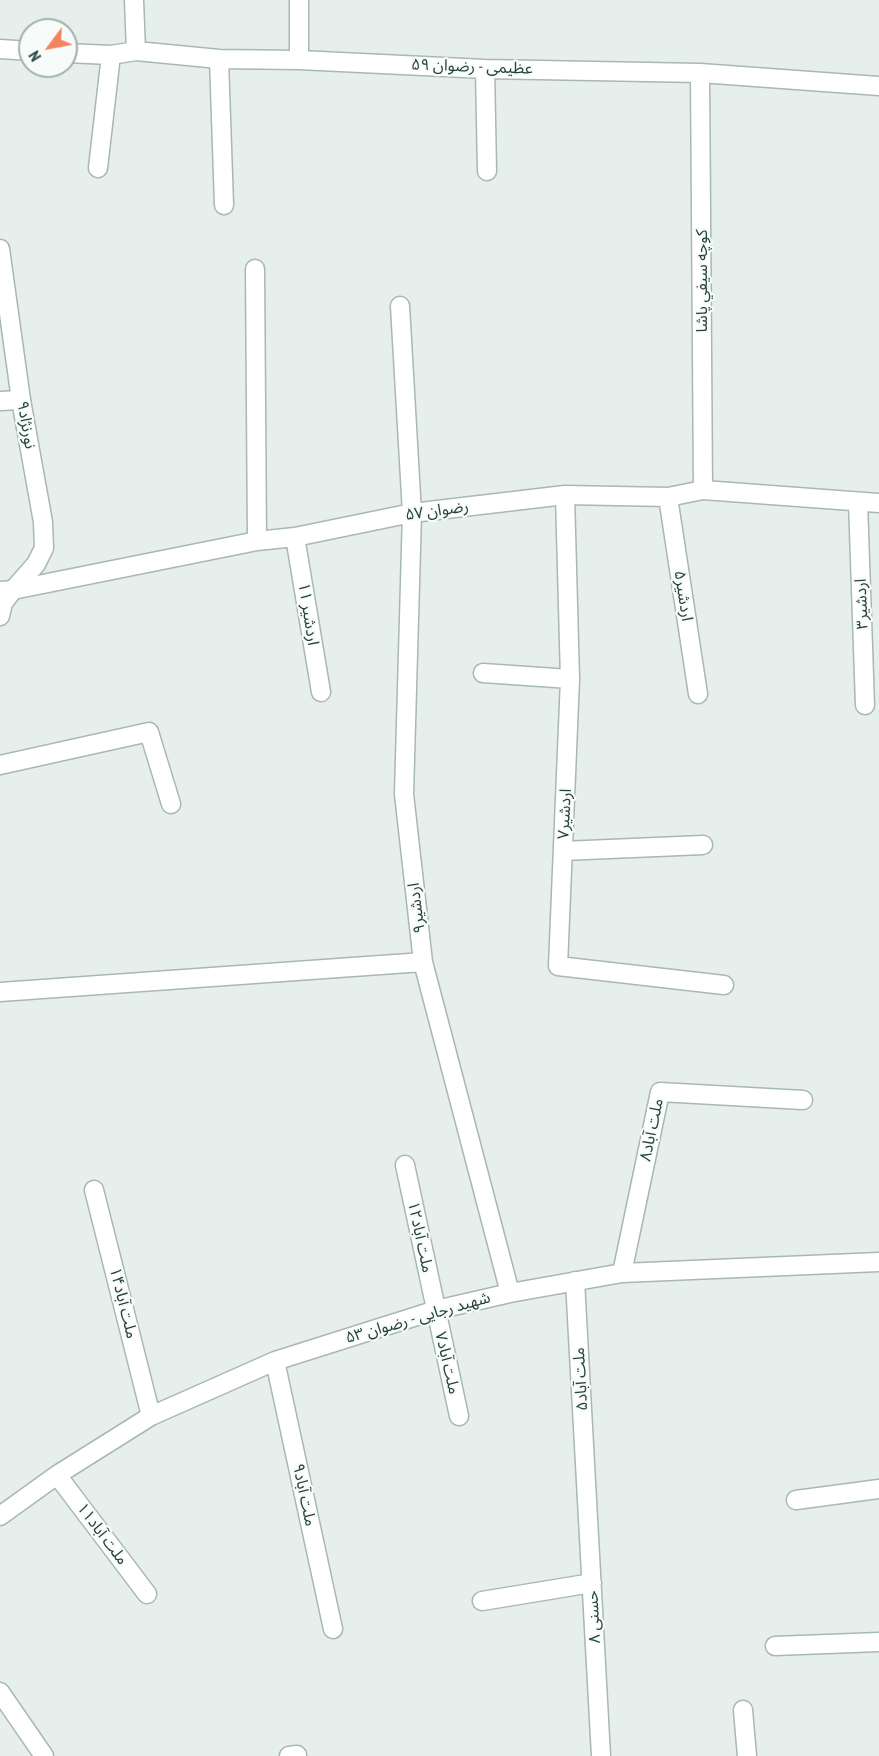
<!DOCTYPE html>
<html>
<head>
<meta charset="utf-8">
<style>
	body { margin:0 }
	#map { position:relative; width:879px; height:1756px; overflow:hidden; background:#e6efeb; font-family:"PT Sans Narrow",sans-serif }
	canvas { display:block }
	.north { position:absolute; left:18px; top:18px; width:60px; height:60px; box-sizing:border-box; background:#f7fbf9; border:2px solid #a3b1ad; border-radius:50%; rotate:238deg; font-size:16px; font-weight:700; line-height:24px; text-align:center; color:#24423a }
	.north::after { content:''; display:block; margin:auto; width:21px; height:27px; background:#f4845f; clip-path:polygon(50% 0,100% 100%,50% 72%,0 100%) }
</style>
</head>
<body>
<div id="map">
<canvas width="879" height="1756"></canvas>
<div class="north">N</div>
</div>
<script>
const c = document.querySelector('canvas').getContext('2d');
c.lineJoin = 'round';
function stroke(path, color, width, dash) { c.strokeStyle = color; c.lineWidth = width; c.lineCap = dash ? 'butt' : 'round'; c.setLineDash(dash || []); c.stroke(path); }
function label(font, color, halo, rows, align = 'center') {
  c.font = font + ' "PT Sans Narrow","Noto Sans Arabic",sans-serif'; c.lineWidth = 4.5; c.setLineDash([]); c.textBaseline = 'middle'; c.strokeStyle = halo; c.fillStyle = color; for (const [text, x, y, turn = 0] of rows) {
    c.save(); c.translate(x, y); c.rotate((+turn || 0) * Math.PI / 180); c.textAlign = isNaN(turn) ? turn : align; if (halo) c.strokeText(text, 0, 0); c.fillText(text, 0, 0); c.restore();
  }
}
const minor = new Path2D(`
	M134,0L136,51
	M299,0V60
	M0,49L30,51
	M66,53L111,55L136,51L219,59L299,60L485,69L700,73L879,86
	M219,59L224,205
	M485,69L487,171
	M700,73L703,490
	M98,168L111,55
	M255,269L257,541
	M400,306L412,513L404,794L423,962L510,1293
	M0,401L21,400
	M565,495L570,679L558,966L724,985
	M668,497L698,694
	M858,502L865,705
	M295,537L321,692
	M0,591L13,590L257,541L295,537L412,513L565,495L668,497L703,490L879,503
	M483,673L570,679
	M0,765L149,732L171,804
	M563,851L703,845
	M0,992L423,962
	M405,1165L459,1416
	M94,1190L151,1416
	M622,1273L660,1092L803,1100
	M575,1281L601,1756
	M275,1361L333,1629
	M57,1475L147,1594
	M796,1500L879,1489
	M0,1516L57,1475L151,1416L275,1361L436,1310L510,1293L622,1273L879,1262
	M482,1601L592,1583
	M775,1646L879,1642
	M743,1710L747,1756
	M289,1756L297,1755`);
const tertiary = new Path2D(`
	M0,249L21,400L43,522L44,548L36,564L13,590L3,603L0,616
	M0,1692L44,1756`);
stroke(minor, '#a8b8b2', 21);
stroke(tertiary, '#a8b8b2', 21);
stroke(minor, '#fff', 18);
stroke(tertiary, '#fff', 18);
label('16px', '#24423a', '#f7fbf9', [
	["عظیمی - رضوان ۵۹",472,67,2],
	["كوچه سيفي پاشا",702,281,-90],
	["نورنژاد۹",26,425,80],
	["رضوان ۵۷",437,511,-8],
	["اردشیر۵",683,596,81],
	["اردشیر۳",862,604,-92],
	["اردشیر ۱۱",308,614,81],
	["اردشیر۷",565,814,-87],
	["اردشیر۹",417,908,-97],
	["ملت آباد۸",652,1130,-78],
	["ملت آباد۱۲",420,1237,78],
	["ملت آباد۱۴",123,1303,76],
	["شهید رجایی - رضوان ۵۳",418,1318,-16],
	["ملت آباد۷",447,1363,77],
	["ملت آباد۵",581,1379,-93],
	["ملت آباد۹",304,1495,78],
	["ملت آباد۱۱",102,1534,53],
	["حسنی ۸",594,1617,-93]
]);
</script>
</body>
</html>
